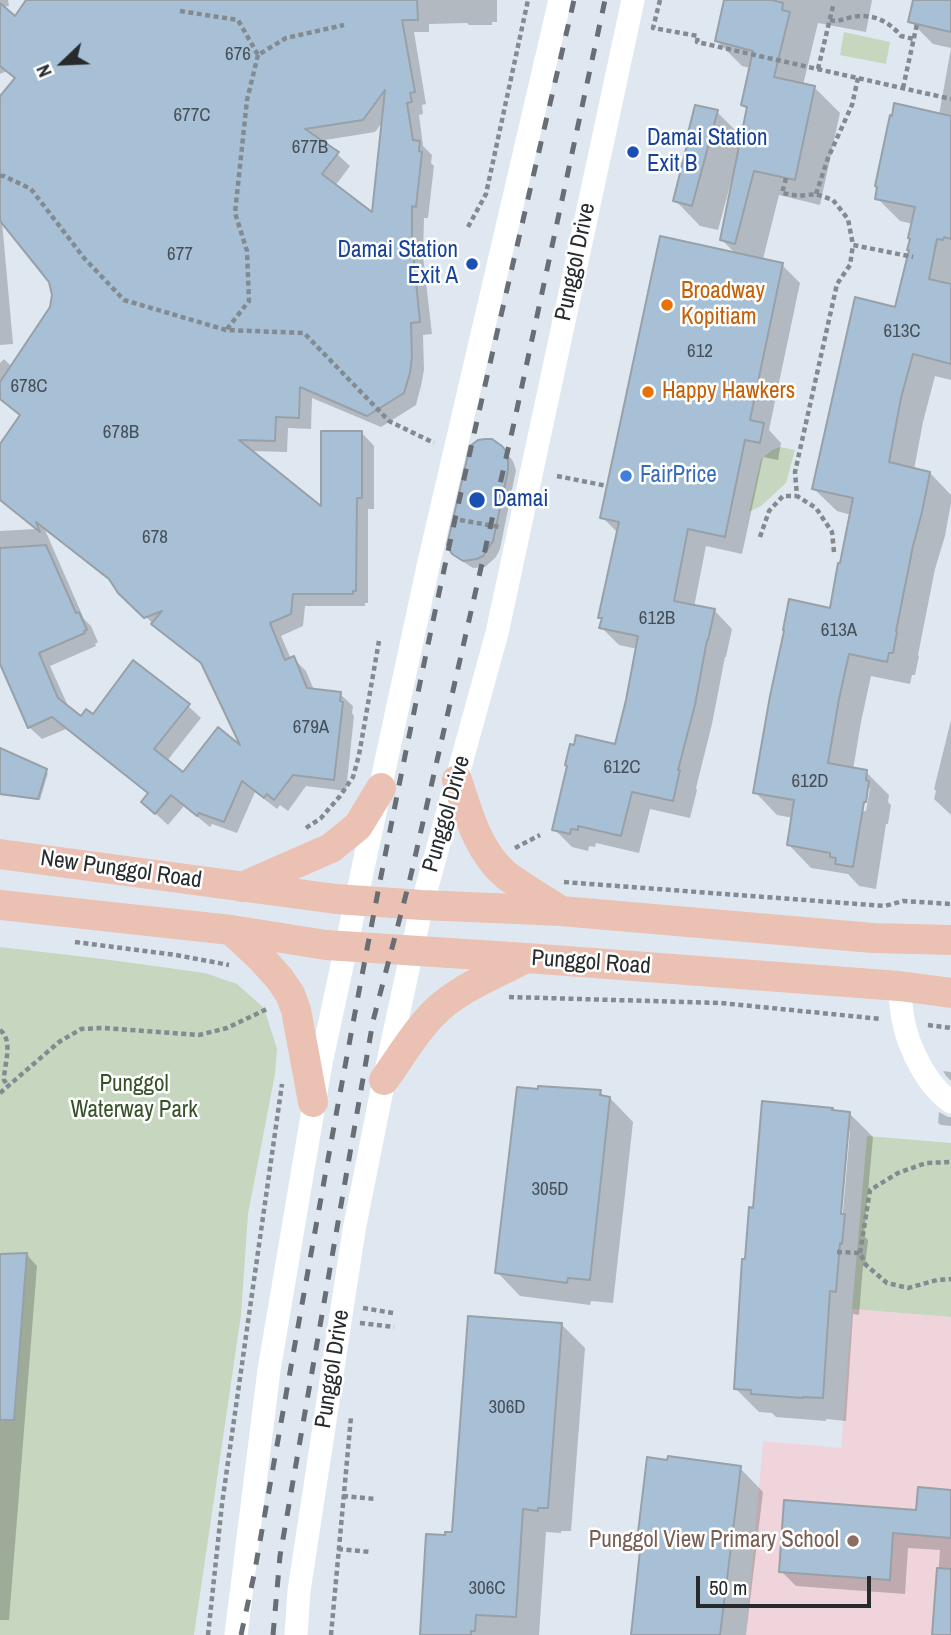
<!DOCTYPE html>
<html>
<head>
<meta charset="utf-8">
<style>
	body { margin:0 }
	#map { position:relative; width:951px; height:1635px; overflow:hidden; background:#dfe8f1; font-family:"Archivo Narrow",sans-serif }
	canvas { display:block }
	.north { position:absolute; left:28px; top:28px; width:70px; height:70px; -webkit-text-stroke:5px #fff; paint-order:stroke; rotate:247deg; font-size:19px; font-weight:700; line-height:28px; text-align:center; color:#272b2e }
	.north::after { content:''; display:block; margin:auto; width:24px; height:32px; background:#272b2e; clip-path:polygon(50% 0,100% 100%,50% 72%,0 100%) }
	.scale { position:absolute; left:696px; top:1576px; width:175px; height:32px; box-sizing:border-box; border:4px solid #272b2e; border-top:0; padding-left:9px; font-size:21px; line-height:24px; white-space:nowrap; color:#272b2e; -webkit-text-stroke:5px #fff; paint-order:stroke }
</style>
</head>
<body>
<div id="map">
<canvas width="951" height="1635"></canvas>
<div class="north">N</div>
<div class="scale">50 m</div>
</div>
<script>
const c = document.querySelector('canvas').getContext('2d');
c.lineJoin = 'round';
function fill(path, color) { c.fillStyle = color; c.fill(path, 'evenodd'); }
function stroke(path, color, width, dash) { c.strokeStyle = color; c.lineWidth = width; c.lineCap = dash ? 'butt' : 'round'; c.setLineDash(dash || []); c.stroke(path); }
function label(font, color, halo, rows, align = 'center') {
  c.font = font + ' "Archivo Narrow",sans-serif'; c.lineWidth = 5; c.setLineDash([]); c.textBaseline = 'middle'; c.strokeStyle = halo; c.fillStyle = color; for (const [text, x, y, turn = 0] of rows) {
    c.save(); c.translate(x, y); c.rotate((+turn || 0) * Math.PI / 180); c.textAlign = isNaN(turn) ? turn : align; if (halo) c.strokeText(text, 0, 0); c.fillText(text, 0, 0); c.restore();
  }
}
fill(new Path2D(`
	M852,1309L951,1317V1635H746L763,1441L841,1448Z`), '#efd5db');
fill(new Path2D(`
	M844,32L890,42L886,64L840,55Z
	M780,447L795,450L786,483L761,506L749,512L761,459L772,450Z
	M0,947L103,959L205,973L237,984L264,1008L277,1049L275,1074L248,1214L241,1315L194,1635H0Z
	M867,1136L951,1143V1317L852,1309Z`), '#c6d6bf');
fill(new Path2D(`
	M0,0H8L9,6L0,7Z
	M28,0H497V22H492V25H469L467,23L429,24V32H414L426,104L422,105L423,114L419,115L423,146L432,155L431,163L434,166L428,218H424L423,256L432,334L423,335L424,370L421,386L416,405L381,427L312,398L311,429L288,428L287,452L251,451L322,510L362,433L374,446V509H368V603H365V606H305L303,626L281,636L291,659L293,658L306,671L314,690L340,694L353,706L352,713L354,716L346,791L306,786L288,811L280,805L277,809L255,792L237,833L212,824L210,827L184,806L168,825L143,802L149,794L66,729L42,739L29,727L0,660V531L35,529L0,500V448L22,417L0,400V363L4,359L12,367L52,307L53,295L51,281L2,221L13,344L0,345V99L16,79L7,71L0,74V20L8,27ZM384,120L374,215L335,186L350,166L337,154L319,141L375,132ZM45,530L115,585L158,629L204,666L245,751L184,774L167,761L201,718L188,706L81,718L69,708L50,666L96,646L95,644L98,642L91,626L84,619Z
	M726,0H872L866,32L818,23L803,85L814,87L840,113L820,205L779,195L763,259L782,265L800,283L769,430L781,443L778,460L763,457L742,554L706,546L694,607L714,610L732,629L726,657H725L712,724L696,788L697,790L690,818L650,809L639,853L596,843L595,847L589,846L588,851L572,847L554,829L616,746L638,649L619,645L601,627L603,620L600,617L618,533L602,517L737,255L722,240L734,182H731L718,230L700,226L675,200L717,112L743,138L748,111L743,105L751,68L742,66L716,40Z
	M915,0H951V380L935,376L923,422L914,470L930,473L951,495V503L945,536L935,569L918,655L919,656L915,675H912L910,684L871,676L861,722L853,770L866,772L889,795L888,802L891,805L888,824H886L876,889L859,886L848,874L811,868L789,845L793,818L777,815L755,792L831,610L851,515L837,511L814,489L896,309L911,251L913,224L900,221L877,198L939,115L951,48L933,44L910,21ZM866,788H870L866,811H863Z
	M501,447L513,461L516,470L500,549L496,557L485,567L473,568L462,561L453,553Z
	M951,720V815L934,799L936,791L934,789Z
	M0,753L48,773L40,800L0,795Z
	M943,1071L951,1072V1081L946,1076Z
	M600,1092L606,1098H610L633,1122L613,1303L591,1301L590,1305L520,1296L497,1272Z
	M832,1109L834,1112L849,1113L873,1137L864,1236L868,1240L865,1266H863L859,1315L853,1314L846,1421L826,1419V1421L776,1417L772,1413L759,1412L736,1389L747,1261L754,1209ZM847,1130H850L842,1223L838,1222Z
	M939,1112L948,1117H951V1126L941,1125L938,1123Z
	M27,1255L37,1266L9,1620H0V1256Z
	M562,1325L585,1348L571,1531H561V1533L546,1532L539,1635H421L447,1537L453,1534Z
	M740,1468L763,1492L746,1635H633L643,1544L639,1540Z
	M951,1491V1635H934L940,1550L908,1548L905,1594L796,1586L781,1571L918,1512Z`), '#0003');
const building = new Path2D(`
	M26,0H417L418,20H402L415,92L410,93L412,102L407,103L413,140L420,141L419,151L422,152L416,207L412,206V242L420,322L411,323L412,357L410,373L404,393L367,416L300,387L299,418L276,417L275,441L239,440L321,506V431H362V498H357L356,591H353V594H293L291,614L270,623L285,660L294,656L307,688L341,692L340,701L343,702L334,780L293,775L274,800L267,794L264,798L242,781L224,822L199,813L197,816L171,795L155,814L141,802L148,793L52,717L28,728L0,664V548L46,545L76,613L79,612L87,630L84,631L85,633L39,653L58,698L81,716L86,709L93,714L133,660L190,704L154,749L183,772L218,727L240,745L201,663L151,624L162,611L144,618L118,593L109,579L36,522L40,532L0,500V444L20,415L0,399V382L50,307L52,295L49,282L0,221V96L15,78L0,66V3L15,16ZM385,90L380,137L372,212L322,174L339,152L305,129L363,120Z
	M724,0H772L783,3L782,10L790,12L774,77L815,86L795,180L754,171L735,244L720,240L747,107L741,105L753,51L715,41Z
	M913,0H951V32L908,22Z
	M894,103L951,116V239L944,237L943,240L937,239L929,279L951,284V364L913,354L901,398L889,462L930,472L922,512L913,546L896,631L897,632L893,653H889L887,662L849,654L839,699L828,763L867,770L866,780L869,781L866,802H864L853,867L835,864L836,858L830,857V853L787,845L794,800L753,793L770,696L784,631L783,630L789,599L830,608L838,563H840L853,498L812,489L855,297L895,307L909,250H907L910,239L908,238L915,207L875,199L877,187L875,186L890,115L892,116Z
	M695,105L718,110L692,206L673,201L689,137H687Z
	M660,236L783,263L750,420L764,423L760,443L745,440L725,537L688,529L674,601L715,609L708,640H707L695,705L678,770H680L673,801L632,792L621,836L578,826V830L571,829L570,834L552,830L567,766L565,765L570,744L574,745L576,735L615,744L626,700L638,636L599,628L602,618H598L619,522L600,518Z
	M485,439H492L502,446L506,451L508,461V470L493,541L483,556L477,559L463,561L452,554L447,545L470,446L478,440Z
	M0,748L47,769L38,799L0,794Z
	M538,1086L601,1090L600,1095L610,1097L590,1280L568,1278L567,1283L495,1273L517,1087L538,1089Z
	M762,1101L833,1108L832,1110L850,1112L841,1214H845L842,1244L840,1243L836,1292L830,1291L823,1398L803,1397V1398L751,1394V1390L734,1389L742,1259H745L749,1207L753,1208Z
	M27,1253L14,1420H0V1254Z
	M468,1316L562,1323L548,1508H538V1511L523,1509L516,1617L476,1615L475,1631H471V1635H420L426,1534L445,1535V1532H452Z
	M668,1456L741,1466L720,1635H631L641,1541H637L647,1457L667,1460Z
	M918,1487L951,1490V1538L893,1533L890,1580L779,1572L784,1500L916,1510Z
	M937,1568L951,1569V1635H932Z`);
fill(building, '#a7c0d6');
stroke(building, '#98a0a8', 2);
stroke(new Path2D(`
	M660,0L653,28L698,36L697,42L951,99
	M180,11L238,20L258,55L286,38L344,25
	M830,20C839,22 843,19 852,17C872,13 889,21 901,36L914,39
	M818,69L833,6
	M903,88L917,24
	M0,176H4L31,189L84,258L124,300L226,330L304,333L389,421L434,443
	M786,178L782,193L799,196L816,194L833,200L848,219L853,245L913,257
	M816,194L828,158L852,105L858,78
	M468,227L486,194L528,0
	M227,329L249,301L247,251L235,213L247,100L258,55
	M557,476L607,486
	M460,520L500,527
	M760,537L769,511L783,496H797
	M834,552L832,532L816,508L797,496L795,472L837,284L850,265L853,245
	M306,828L321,818L340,796L353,777L359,755L379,641
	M515,848L540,835
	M564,882L885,906L903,901L951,904
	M75,942L176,955L229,965
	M509,997L721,1003L881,1019
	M928,1025L951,1028
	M0,1030C14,1041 4,1064 4,1080L8,1086
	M0,1093L59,1042L81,1029L104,1028L199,1035L227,1028L269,1008
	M837,1252L860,1253L866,1265L887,1283L908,1288L937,1280L951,1279
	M860,1253L870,1190L898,1173L926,1163L951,1162
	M363,1308L393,1313
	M360,1323L394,1327
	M343,1496L375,1499
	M338,1549L370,1552
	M208,1635L222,1504L282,1084
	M331,1635L351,1417`), '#838a90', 4.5, [5, 3.5]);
stroke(new Path2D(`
	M899,986C900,997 901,1008 903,1019C908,1047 927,1086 951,1102
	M236,1635L269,1370L321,1063L429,562L560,0
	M296,1635L299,1591L354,1230L384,1080L422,905L497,633L633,0`), '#fff', 23);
stroke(new Path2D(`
	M457,780C468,813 478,852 506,875C523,888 543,899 561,911
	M0,854L336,899L422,905L561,911L873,938L951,940
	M242,887L331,848L358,826L381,788
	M0,905L231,930L326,945L527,958L899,986L951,993
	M231,930L260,957L279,978L290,994L296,1010L313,1102
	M384,1080C400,1058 414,1033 433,1014C456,989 496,974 526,958`), '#ebc1b3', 30);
stroke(new Path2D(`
	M241,1635L254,1575C305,1289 354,1002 413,717C462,477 519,239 574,0
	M273,1635L280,1556L373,1021L410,879L514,423L605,0`), '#696e74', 5, [12, 12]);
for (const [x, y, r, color] of [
	[633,152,7,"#1a4fb4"],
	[472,264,7,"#1a4fb4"],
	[667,305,7,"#e8710a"],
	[648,392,7,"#e8710a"],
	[626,476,7,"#3f7fe0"],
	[477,500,9,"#1a4fb4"],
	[853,1541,7,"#8d6e63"]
]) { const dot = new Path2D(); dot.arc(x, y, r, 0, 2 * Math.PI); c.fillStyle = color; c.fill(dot); stroke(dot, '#fff', 2.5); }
label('19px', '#475058', null, [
	["676",238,55],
	["677C",192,116],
	["677B",310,148],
	["677",180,255],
	["613C",902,332],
	["612",700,352],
	["678C",29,387],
	["678B",121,433],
	["678",155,538],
	["612B",657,619],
	["613A",839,631],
	["679A",311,728],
	["612C",622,768],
	["612D",810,782],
	["305D",550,1190],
	["306D",507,1408],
	["306C",487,1589]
]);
label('23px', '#164399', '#fff', [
	["Damai Station",647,139],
	["Exit B",647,165],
	["Damai Station",458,251,"right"],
	["Exit A",458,277,"right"],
	["Damai",493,500]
], 'left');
label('23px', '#272b2e', '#fff', [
	["Punggol Drive",576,262,-78],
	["Punggol Drive",447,814,-74],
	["New Punggol Road",121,870,8],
	["Punggol Road",591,963,4],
	["Punggol Drive",333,1369,-81]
]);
label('23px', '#c56008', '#fff', [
	["Broadway",681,292],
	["Kopitiam",681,318],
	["Happy Hawkers",662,392]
], 'left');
label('23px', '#366cbe', '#fff', [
	["FairPrice",640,476]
], 'left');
label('23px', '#375229', '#fff', [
	["Punggol",134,1085],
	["Waterway Park",134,1111]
]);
label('23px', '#785e54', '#fff', [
	["Punggol View Primary School",839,1541]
], 'right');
</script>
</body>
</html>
